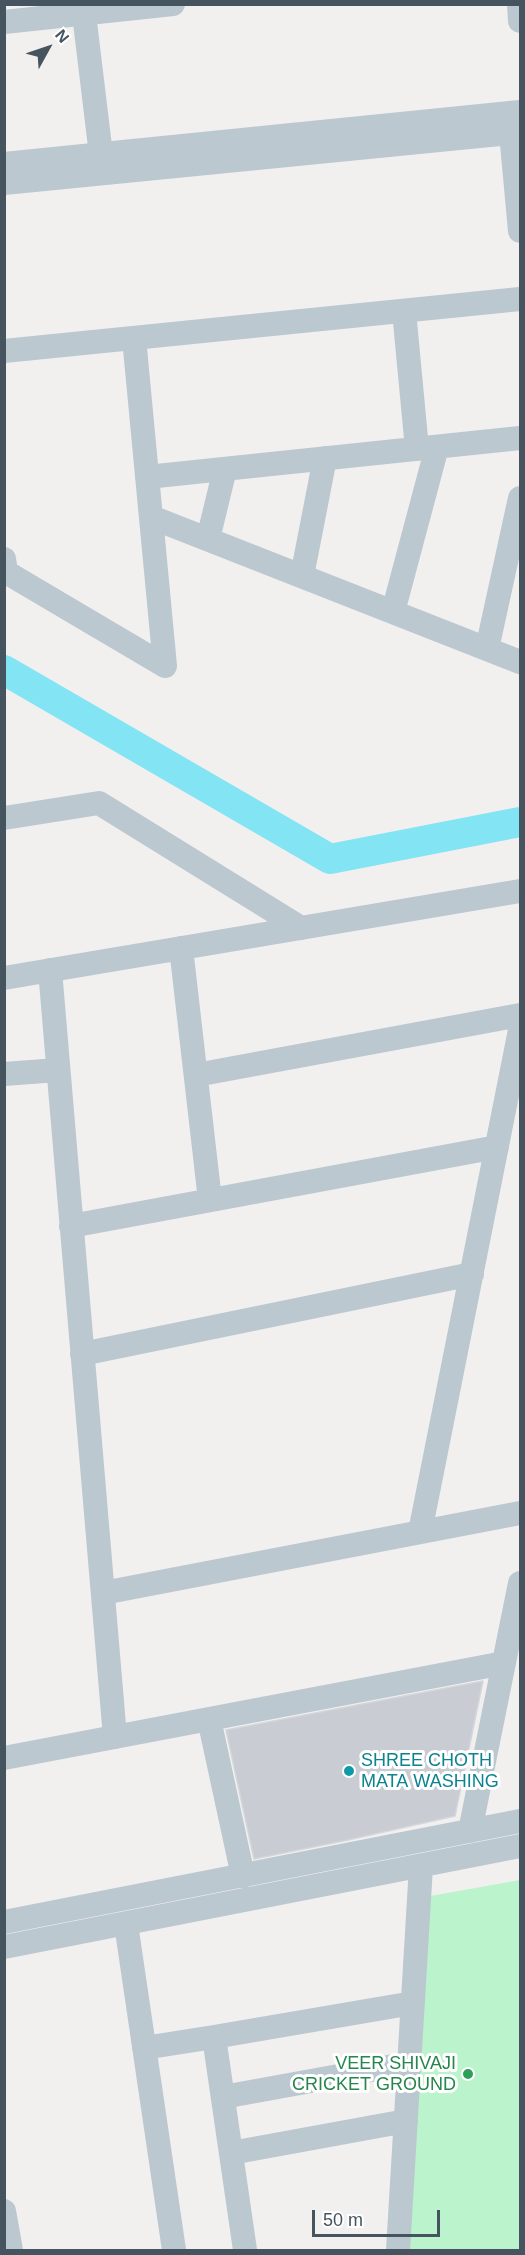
<!DOCTYPE html>
<html>
<head>
<meta charset="utf-8">
<style>
	body { margin:0 }
	#map { position:relative; width:525px; height:2255px; overflow:hidden; background:#f2efef; font-family:Arial,sans-serif }
	canvas { display:block }
	.frame { position:absolute; inset:0; border:6px solid #45545f; pointer-events:none }
	.north { position:absolute; left:18px; top:18px; width:60px; height:60px; -webkit-text-stroke:4px #fff; paint-order:stroke; rotate:50deg; font-size:16px; font-weight:700; line-height:24px; text-align:center; color:#45545f }
	.north::after { content:''; display:block; margin:auto; width:21px; height:27px; background:#45545f; clip-path:polygon(50% 0,100% 100%,50% 72%,0 100%) }
	.scale { position:absolute; left:312px; top:2210px; width:128px; height:27px; box-sizing:border-box; border:3px solid #45545f; border-top:0; padding-left:8px; font-size:18px; line-height:21px; white-space:nowrap; color:#45545f; -webkit-text-stroke:4px #fff; paint-order:stroke }
</style>
</head>
<body>
<div id="map">
<canvas width="525" height="2255"></canvas>
<div class="frame"></div>
<div class="north">N</div>
<div class="scale">50 m</div>
</div>
<script>
const c = document.querySelector('canvas').getContext('2d');
c.lineJoin = 'round';
function fill(path, color) { c.fillStyle = color; c.fill(path, 'evenodd'); }
function stroke(path, color, width, dash) { c.strokeStyle = color; c.lineWidth = width; c.lineCap = dash ? 'butt' : 'round'; c.setLineDash(dash || []); c.stroke(path); }
function label(font, color, halo, rows, align = 'center') {
  c.font = font + ' Arial,sans-serif'; c.lineWidth = 6; c.setLineDash([]); c.textBaseline = 'middle'; c.strokeStyle = halo; c.fillStyle = color; for (const [text, x, y, turn = 0] of rows) {
    c.save(); c.translate(x, y); c.rotate((+turn || 0) * Math.PI / 180); c.textAlign = isNaN(turn) ? turn : align; if (halo) c.strokeText(text, 0, 0); c.fillText(text, 0, 0); c.restore();
  }
}
fill(new Path2D(`
	M520,1880V2250H408L425,1897Z`), '#baf3cc');
stroke(new Path2D(`
	M4,670L330,859L520,822`), '#83e4f4', 30);
const building = new Path2D(`
	M483,1681L455,1816L348,1840L254,1859L226,1730Z`);
fill(building, '#c9ccd2');
stroke(building, '#d3d6db', 1.5);
stroke(new Path2D(`
	M519,4L520,21
	M84,14L101,155
	M4,22L173,4
	M511,133L520,231
	M4,164L520,112
	M4,183L520,132
	M404,311L417,449
	M134,338L165,666
	M4,351L520,299
	M147,477L520,438
	M151,517L520,662
	M208,539L225,469
	M4,559L6,572L165,666
	M302,576L325,458
	M393,612L437,447
	M487,649L520,498
	M4,818L99,803L301,928
	M181,948L210,1200
	M50,970L115,1737
	M4,978L520,891
	M4,1074L58,1070
	M196,1075L520,1015
	M71,1226L497,1147
	M82,1354L472,1274
	M420,1532L520,1030
	M103,1593L520,1513
	M209,1719L243,1876
	M4,1758L504,1663
	M470,1831L520,1583
	M4,1922L520,1821
	M126,1924L174,2250
	M4,1947L520,1846
	M144,2048L214,2037
	M223,2097L410,2063
	M231,2153L406,2121
	M4,2211L11,2250
	M245,2250L214,2037L413,2003
	M398,2250L421,1866`), '#bbc8d0', 24);
for (const [x, y, r, color] of [
	[349,1771,6,"#0f9aa8"],
	[468,2074,6,"#2e9e5b"]
]) { const dot = new Path2D(); dot.arc(x, y, r, 0, 2 * Math.PI); c.fillStyle = color; c.fill(dot); stroke(dot, '#fff', 2); }
label('18px', '#0d838f', '#fff', [
	["SHREE CHOTH",361,1761],
	["MATA WASHING",361,1782]
], 'left');
label('18px', '#27864d', '#fff', [
	["VEER SHIVAJI",456,2064],
	["CRICKET GROUND",456,2085]
], 'right');
</script>
</body>
</html>
